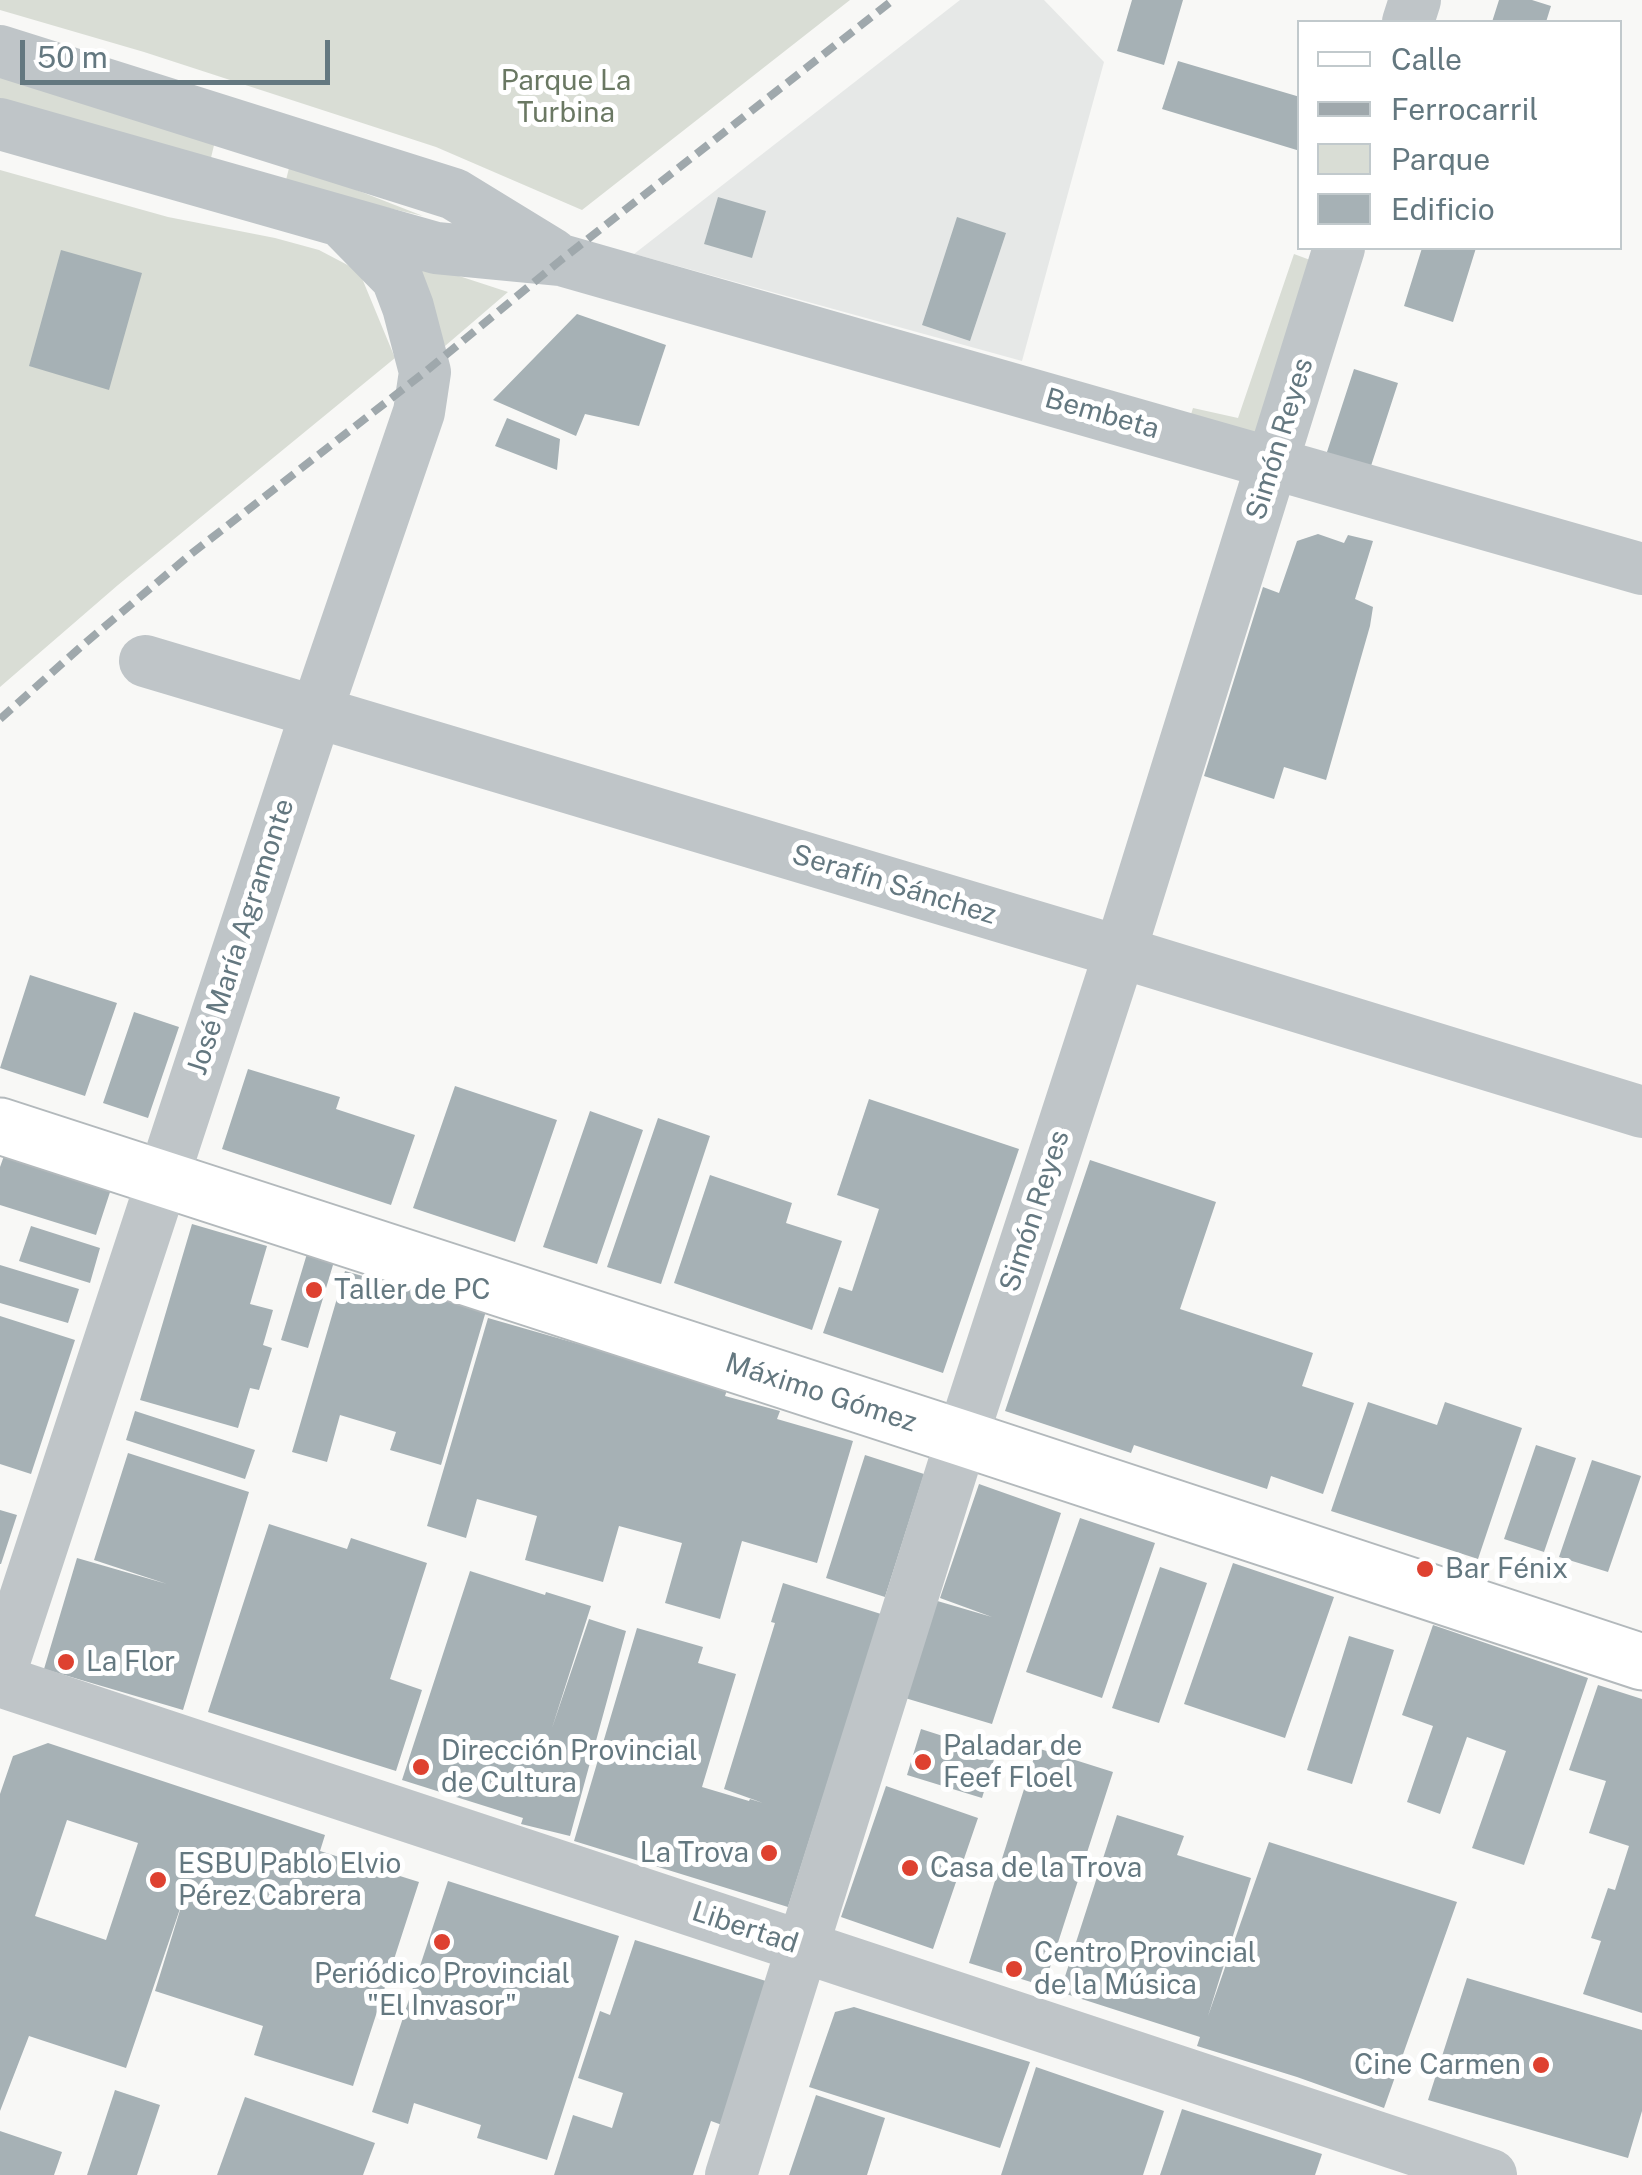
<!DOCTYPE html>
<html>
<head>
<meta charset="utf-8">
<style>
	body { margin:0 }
	#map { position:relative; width:1642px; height:2175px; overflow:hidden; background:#f8f8f6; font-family:"Public Sans",sans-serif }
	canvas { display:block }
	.legend { position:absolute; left:1297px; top:20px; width:325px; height:230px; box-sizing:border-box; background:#fff; border:2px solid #c1c9cc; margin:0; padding:12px 18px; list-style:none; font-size:30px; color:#647880 }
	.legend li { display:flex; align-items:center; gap:20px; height:50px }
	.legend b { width:50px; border:2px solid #c1c9cc }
	.scale { position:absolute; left:20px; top:40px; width:310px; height:45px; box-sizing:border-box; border:5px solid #647880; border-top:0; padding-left:12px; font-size:30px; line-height:35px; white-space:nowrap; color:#647880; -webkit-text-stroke:8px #fff; paint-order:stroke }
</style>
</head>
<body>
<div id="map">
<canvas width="1642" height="2175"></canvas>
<ul class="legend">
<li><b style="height:12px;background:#fff"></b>Calle</li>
<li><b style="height:12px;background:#9fa8ac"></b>Ferrocarril</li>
<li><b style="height:28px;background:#d9ddd5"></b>Parque</li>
<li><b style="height:28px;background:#a6b1b5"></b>Edificio</li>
</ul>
<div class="scale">50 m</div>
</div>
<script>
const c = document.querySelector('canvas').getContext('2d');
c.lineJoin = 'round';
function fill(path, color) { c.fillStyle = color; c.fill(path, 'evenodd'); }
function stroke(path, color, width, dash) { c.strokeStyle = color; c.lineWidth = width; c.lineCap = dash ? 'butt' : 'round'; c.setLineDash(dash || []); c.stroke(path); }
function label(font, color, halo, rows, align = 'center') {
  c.font = font + ' "Public Sans",sans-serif'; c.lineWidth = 10; c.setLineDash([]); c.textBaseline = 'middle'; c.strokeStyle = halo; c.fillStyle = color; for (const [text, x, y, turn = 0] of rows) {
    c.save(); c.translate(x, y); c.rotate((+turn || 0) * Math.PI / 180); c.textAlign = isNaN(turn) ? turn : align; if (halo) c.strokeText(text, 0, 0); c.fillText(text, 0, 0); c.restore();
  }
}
fill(new Path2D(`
	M960,0H1044L1104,62L1022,361L634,254Z`), '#e6e8e7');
fill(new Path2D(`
	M0,0H850L582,210L436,147L144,52L0,10Z
	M0,77L215,141L210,162L0,99Z
	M290,164L423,216L285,184Z
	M0,170L168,217L275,238L319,250L359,271L395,358L118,585L0,687Z
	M1294,254L1321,264L1257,440L1186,430L1193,408L1238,418Z
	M401,257L508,292L445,346Z`), '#d9ddd5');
fill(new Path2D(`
	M1132,0H1183L1164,65L1117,51Z
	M1499,0H1532L1551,6L1546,22H1492Z
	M1178,61L1300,97V151L1162,109Z
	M718,197L766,211L752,258L704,244Z
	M957,217L1006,233L970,341L922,325Z
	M1422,248H1476L1453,322L1404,306Z
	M61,250L142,273L109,390L29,366Z
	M577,314L666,345L639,426L585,414L576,436L493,400Z
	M1354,369L1398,383L1370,469L1326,455Z
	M507,418L560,439L557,470L495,446Z
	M1318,534L1344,543L1348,535L1373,541L1355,599L1373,607L1370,626L1326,780L1284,767L1274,799L1204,776L1263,587L1279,593L1297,541Z
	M30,975L117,1003L85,1096L0,1068Z
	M134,1012L179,1027L148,1118L103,1103Z
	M248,1069L340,1097L336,1109L415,1135L391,1205L222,1149Z
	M455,1086L557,1120L515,1242L413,1208Z
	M869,1099L1019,1149L943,1373L823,1333L839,1287L852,1291L879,1209L837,1195Z
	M590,1111L643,1130L597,1264L543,1247Z
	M658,1118L710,1136L661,1284L607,1267Z
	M5,1153L112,1186L96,1235L0,1205V1167Z
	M1090,1160L1216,1202L1180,1309L1313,1353L1302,1386L1354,1403L1323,1494L1271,1476L1267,1489L1134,1445L1131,1453L1005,1411Z
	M710,1175L792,1203L786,1223L842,1241L812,1330L674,1283Z
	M192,1224L267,1246L250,1304L273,1310L263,1345L272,1348L259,1390L250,1388L238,1428L140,1400Z
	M31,1226L100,1248L90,1283L19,1261Z
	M309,1247L336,1255L308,1348L281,1340Z
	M0,1265L79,1289L68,1323L0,1303Z
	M345,1271L486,1311L441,1465L390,1450L396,1432L340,1415L327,1462L292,1452Z
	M0,1316L75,1340L31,1474L0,1464Z
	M488,1318L728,1387L725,1396L780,1411L777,1419L853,1441L817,1563L742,1541L720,1619L665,1603L682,1543L619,1526L603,1582L525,1560L537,1516L477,1499L466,1538L427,1526Z
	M1368,1402L1437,1425L1445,1402L1522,1428L1478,1559L1331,1511Z
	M135,1411L255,1450L245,1479L126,1440Z
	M1536,1445L1576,1458L1544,1552L1504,1539Z
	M128,1453L249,1492L183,1710L44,1669L77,1558L167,1584L94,1560Z
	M865,1455L924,1474L885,1597L826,1578Z
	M1592,1460L1641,1476L1608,1572L1559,1557Z
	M979,1484L1061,1513L992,1724L905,1698L934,1600L992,1617L940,1598Z
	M0,1510L17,1515L1,1564H0Z
	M1080,1518L1155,1543L1102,1698L1026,1672Z
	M269,1524L347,1549L351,1538L427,1563L390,1679L422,1690L396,1771L208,1712Z
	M1233,1563L1334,1597L1285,1738L1184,1704Z
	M1160,1567L1207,1583L1159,1723L1112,1708Z
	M470,1571L545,1595L546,1592L591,1606L552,1728L589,1619L626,1631L570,1836L521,1824L523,1818L402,1780Z
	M783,1583L881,1614L788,1907L574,1841L637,1628L703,1647L698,1663L736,1674L702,1787L749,1801L750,1799L763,1803L724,1789L775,1623L771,1622Z
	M1433,1625L1588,1678L1524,1865L1472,1848L1506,1751L1467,1737L1440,1814L1407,1802L1433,1726L1402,1715Z
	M1349,1636L1394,1650L1352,1784L1307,1770Z
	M1598,1685L1642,1699V2013L1583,1994L1601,1941L1591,1938L1608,1888L1615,1890L1629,1846L1589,1833L1606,1781L1569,1770Z
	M921,1729L996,1753L982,1798L907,1775Z
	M48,1743L325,1835L320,1851L419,1882L353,2086L254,2055L263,2026L155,1991L186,1891L126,2068L29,2036L0,2111V1794L13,1756ZM67,1820L138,1843L106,1940L35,1916Z
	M1037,1748L1113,1772L1044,1986L969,1963Z
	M886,1786L978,1818L933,1949L841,1917Z
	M1117,1815L1184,1836L1177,1855L1251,1878L1208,2016L1269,1842L1457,1902L1384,2108L1297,2077L1197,2046L1200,2037L1060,1992Z
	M448,1881L619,1936L547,2160L477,2138L481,2125L414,2103L408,2124L372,2112Z
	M635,1940L769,1982L722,2125L711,2121L693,2175H554L573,2115L612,2128L623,2093L578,2078L600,2011L610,2015Z
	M1467,1978L1642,2030V2111L1628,2158L1428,2100Z
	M854,2007L1030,2062L1000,2148L809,2087L835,2012Z
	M1036,2067L1164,2111L1143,2175H1001Z
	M115,2090L160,2105L137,2175H87Z
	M816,2095L885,2118L867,2175H789Z
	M245,2097L375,2143L363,2175H217Z
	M1182,2109L1322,2154L1315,2175H1160Z
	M0,2131L62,2152L54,2175H0Z`), '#a6b1b5');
const major = new Path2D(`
	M0,1126L962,1438L1642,1662`);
stroke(major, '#b3b9bc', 59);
stroke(new Path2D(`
	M1408,22L1415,0
	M0,51L454,194L552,254
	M0,124L436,248L561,260L1642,569
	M145,661L1120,952L1642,1112
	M0,1674L316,713L419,412L425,372L408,307L397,278L344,224
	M0,1681L1491,2175
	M731,2175L962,1438L1120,952L1339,248`), '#bfc5c8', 52);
stroke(major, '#fff', 55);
stroke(new Path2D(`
	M0,719L84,644L191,554L425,372L561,260L893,0`), '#9fa8ac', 8, [15, 8]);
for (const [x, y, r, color] of [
	[314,1290,10,"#de4130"],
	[1425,1569,10,"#de4130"],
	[66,1662,10,"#de4130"],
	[923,1762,10,"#de4130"],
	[421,1767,10,"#de4130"],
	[769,1853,10,"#de4130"],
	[910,1868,10,"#de4130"],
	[158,1880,10,"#de4130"],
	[442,1942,10,"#de4130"],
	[1014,1969,10,"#de4130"],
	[1541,2065,10,"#de4130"]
]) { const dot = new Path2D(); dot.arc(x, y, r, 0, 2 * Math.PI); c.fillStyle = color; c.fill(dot); stroke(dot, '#fff', 4); }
label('28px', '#6a7863', '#fff', [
	["Parque La",566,81],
	["Turbina",566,113]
]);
label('28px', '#647880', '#fff', [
	["Bembeta",1102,414,16],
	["Simón Reyes",1280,439,-73],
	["Serafín Sánchez",894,885,17],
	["José María Agramonte",241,937,-72],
	["Simón Reyes",1035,1211,-72],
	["Máximo Gómez",821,1393,18],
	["Libertad",745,1928,18]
]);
label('28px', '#647880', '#fff', [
	["Taller de PC",334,1290],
	["Bar Fénix",1445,1569],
	["La Flor",86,1662],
	["Paladar de",943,1746],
	["Feef Floel",943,1778],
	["Dirección Provincial",441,1751],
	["de Cultura",441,1783],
	["La Trova",749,1853,"right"],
	["ESBU Pablo Elvio",178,1864],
	["Pérez Cabrera",178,1896],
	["Casa de la Trova",930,1868],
	["Centro Provincial",1034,1953],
	["de la Música",1034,1985],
	["Periódico Provincial",442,1974,"center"],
	["\"El Invasor\"",442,2006,"center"],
	["Cine Carmen",1521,2065,"right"]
], 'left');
</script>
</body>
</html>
